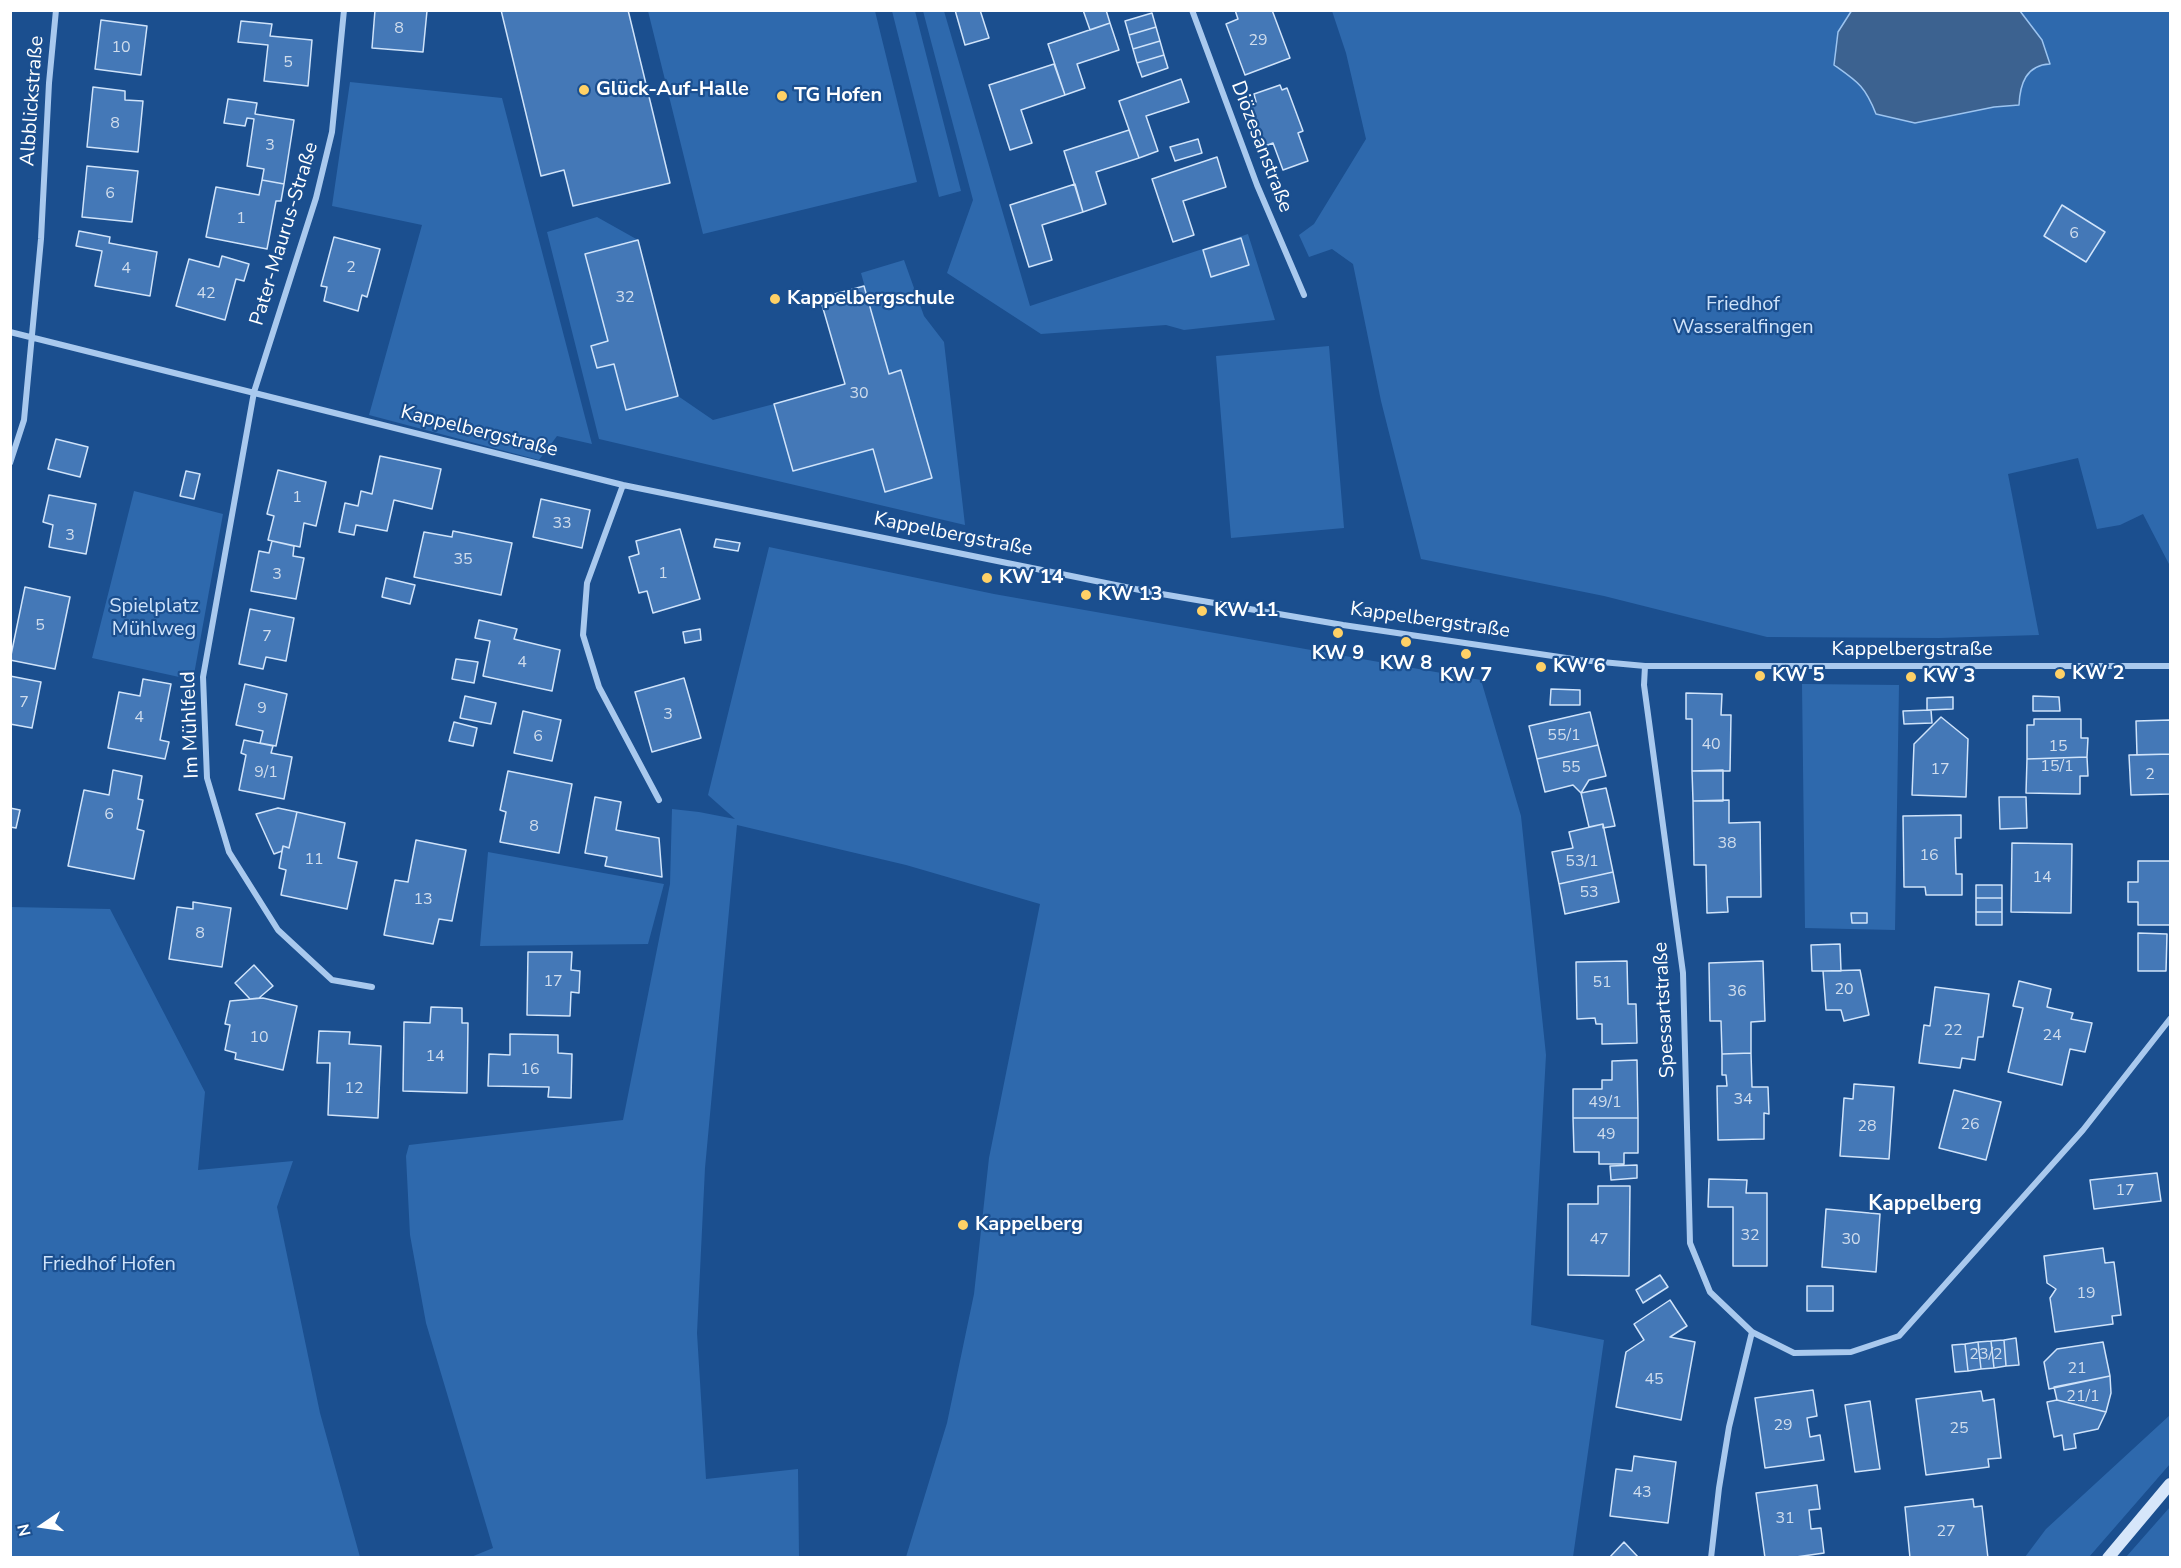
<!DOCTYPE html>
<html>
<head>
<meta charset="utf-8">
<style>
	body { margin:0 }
	#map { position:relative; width:2181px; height:1568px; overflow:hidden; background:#1b4f8f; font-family:"Nunito Sans",sans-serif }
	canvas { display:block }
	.frame { position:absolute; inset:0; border:12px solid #fff; pointer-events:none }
	.north { position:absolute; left:12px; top:1496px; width:60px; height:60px; -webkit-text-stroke:4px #1b4f8f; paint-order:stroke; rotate:257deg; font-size:16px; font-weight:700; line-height:24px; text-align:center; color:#fff }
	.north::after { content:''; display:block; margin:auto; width:21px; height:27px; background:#fff; clip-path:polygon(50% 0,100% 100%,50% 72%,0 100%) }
</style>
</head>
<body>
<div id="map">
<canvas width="2181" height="1568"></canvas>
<div class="frame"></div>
<div class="north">N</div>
</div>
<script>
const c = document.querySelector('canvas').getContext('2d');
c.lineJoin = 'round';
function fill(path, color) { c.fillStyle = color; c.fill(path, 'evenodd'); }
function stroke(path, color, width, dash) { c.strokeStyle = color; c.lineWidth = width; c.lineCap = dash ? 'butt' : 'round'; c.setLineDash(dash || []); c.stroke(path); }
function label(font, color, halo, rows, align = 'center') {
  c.font = font + ' "Nunito Sans",sans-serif'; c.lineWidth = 4.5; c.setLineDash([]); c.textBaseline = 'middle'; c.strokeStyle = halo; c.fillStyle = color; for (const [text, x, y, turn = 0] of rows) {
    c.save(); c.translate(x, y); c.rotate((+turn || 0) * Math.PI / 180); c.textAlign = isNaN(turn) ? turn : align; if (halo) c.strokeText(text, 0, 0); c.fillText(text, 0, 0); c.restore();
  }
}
fill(new Path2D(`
	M648,11H875L917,182L703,234Z
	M892,11H915L961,191L939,197Z
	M923,11H944L1030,306L1248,234L1275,320L1184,330L1166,325L1041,334L947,273L973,200Z
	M1332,11H2170V566L2143,514L2120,525L2097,529L2078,458L2008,474L2039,635L1939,638L1767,637L1604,596L1421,559L1381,401L1353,264L1332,249L1309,257L1299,235L1314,224L1366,139L1346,53Z
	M350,82L502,98L592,444L557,436L539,460L369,415L422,225L332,206Z
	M597,217L638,240L585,254L608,341L591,346L597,368L614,364L626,410L678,396L713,420L774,404L793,471L873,449L886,491L932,478L901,370L889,374L861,273L904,260L924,316L944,342L965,525L599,439L547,232Z
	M1329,346L1344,528L1231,538L1216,356Z
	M134,491L223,514L193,680L92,658Z
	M769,547L994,594L1481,680L1521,816L1546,1055L1531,1325L1604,1340L1573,1557H906L947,1423L974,1294L989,1158L1040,904L906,865L737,825L705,1168L697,1333L706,1479L798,1469L799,1557H471L493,1548L426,1323L410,1235L406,1156L409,1145L623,1120L670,884L672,809L699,812L735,819L708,795Z
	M1802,684L1899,685L1895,930L1805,928Z
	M488,852L664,884L648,944L480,946Z
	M11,907L110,909L205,1092L198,1170L293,1161L277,1207L320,1413L360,1557H11Z
	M2170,1415V1464L2089,1557H2025L2046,1529Z
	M2170,1507V1557H2126Z`), '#2e69ad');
const water = new Path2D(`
	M1852,10L2020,11L2042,40L2050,64C2026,65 2020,84 2019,105L1994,107L1915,123L1876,114C1865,86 1858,82 1834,65L1838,32Z`);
fill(water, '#3c6290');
stroke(water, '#9cc4f0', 1.5);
const building = new Path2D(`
	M375,10L427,11L423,52L372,48Z
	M501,10H628L670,183L573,206L564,170L541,176Z
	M955,10H980L989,38L965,45Z
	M1083,10H1106L1110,23L1090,30Z
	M1235,10H1272L1290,58L1245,75L1226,24L1238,19Z
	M1152,13L1156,27L1129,35L1125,21Z
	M101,20L147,26L141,75L95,69Z
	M241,21L272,24L270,36L312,40L308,86L264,81L268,45L238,42Z
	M1110,23L1119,50L1077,64L1085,88L1065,95L1048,44Z
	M1156,27L1160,41L1133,49L1129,35Z
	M1160,41L1164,55L1137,63L1133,49Z
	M1164,55L1168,68L1142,77L1137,63Z
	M1054,64L1065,95L1021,110L1032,143L1010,150L989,85Z
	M1181,79L1189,102L1146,116L1158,151L1139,158L1119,101Z
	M1280,85L1282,90L1287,88L1303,131L1298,133L1308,161L1283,170L1273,143L1265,146L1250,104L1256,102L1254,94Z
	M93,87L125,91V100L143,101L138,152L87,147Z
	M228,99L257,103L255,114L294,120L284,184L262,180L264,169L247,166L254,119L247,118L245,126L224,123Z
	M1129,130L1139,158L1096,172L1106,204L1083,212L1064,151Z
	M1198,139L1202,153L1175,161L1170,147Z
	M1217,157L1226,187L1183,201L1194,235L1173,242L1152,179Z
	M87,166L138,171L132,222L82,217Z
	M262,180L284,184L281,201H276L267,249L206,237L216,187L259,195Z
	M1075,184L1083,212L1042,225L1052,260L1029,267L1010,205Z
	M2062,205L2105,232L2086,262L2044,236Z
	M79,231L110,237L109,243L157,252L150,296L95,286L102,251L76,246Z
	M334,237L380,249L367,297L362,295L358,311L324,301L327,287L321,286Z
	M1241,238L1249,265L1211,277L1203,250Z
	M638,240L678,396L626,410L614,364L597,368L591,346L608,341L585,254Z
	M222,256L249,264L244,281L236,279L225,320L176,306L189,259L219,267Z
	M864,286L889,374L901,370L932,478L885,492L873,449L793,471L774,404L845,384L820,298Z
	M56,439L88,447L80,477L48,469Z
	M380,456L441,469L432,509L394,500L387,531L356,525L354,535L339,532L345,503L358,506L361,491L372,494Z
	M278,470L326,482L316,526L304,523L300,547L268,540L274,516L267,514Z
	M186,471L200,474L194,499L180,496Z
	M49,495L96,504L86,554L49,547L53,525L43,522Z
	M541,499L590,510L582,548L533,537Z
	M680,529L700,599L653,613L647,591L639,593L629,557L639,554L636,541Z
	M453,531L512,543L501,595L414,577L424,532L452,537Z
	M716,539L740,543L738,551L714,547Z
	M272,541L294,546L293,556L304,558L296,599L251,591L259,551L269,553Z
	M386,578L415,585L410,604L382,597Z
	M25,587L70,597L55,669L10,660Z
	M250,609L294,618L286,661L266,657L263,669L239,664Z
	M479,620L517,629L514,639L560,650L552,691L483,676L490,641L475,638Z
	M700,629L701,640L685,643L683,632Z
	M456,659L478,662L474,683L452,679Z
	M10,676L41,682L32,728L10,724Z
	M684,678L701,738L652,752L635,692Z
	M143,679L171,684L160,740L169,742L165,759L108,748L119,692L140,696Z
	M245,684L287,694L276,746L260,743L263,731L236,725Z
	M1551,689L1580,690V705H1550Z
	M1686,693L1722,694L1721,715H1731L1730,771H1692V719H1686Z
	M465,696L496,703L491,724L460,718Z
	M2033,696L2059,697L2060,711H2033Z
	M1953,697V709L1927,710V698Z
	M1931,710L1932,723L1904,724L1903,711Z
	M523,711L561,720L552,761L514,753Z
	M1590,712L1598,745L1537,759L1529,726Z
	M1941,717L1968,739L1966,797L1912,795L1914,744Z
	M2034,719H2081V738H2088L2087,757L2027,759V725H2034Z
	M2170,720V754L2137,755L2136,721Z
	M454,722L477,728L473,746L449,741Z
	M244,740L273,746L271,753L292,757L284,799L239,790L246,755L241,753Z
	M1598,745L1606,776L1589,780L1581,793L1573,785L1545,792L1537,759Z
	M2170,754V794L2131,795L2129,755Z
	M2087,757L2088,776H2080V794L2026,793L2027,759Z
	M113,770L142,776L138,799L143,800L137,829L144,831L134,879L68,866L84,790L109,795Z
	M1723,770V801H1693L1692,771Z
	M508,771L572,784L559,853L500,842L506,812L500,810Z
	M1606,788L1615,826L1603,828V824L1589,827L1581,793Z
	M595,797L621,802L616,830L659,838L662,877L605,866L607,857L585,853Z
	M1999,797H2026L2027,828L2000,829Z
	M1729,800V823L1760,822L1761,897H1727L1728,912L1707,913L1706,865H1694L1693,801Z
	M10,808L20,810L16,828L10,827Z
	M278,808L297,812L289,848L283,846L282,851L274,854L256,814Z
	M297,812L345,823L338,858L357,862L347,909L281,895L286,870L279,868L283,846L289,848Z
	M1961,815V838H1955L1956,874H1962V895H1926L1925,887H1904L1903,816Z
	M1603,824L1613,872L1559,884L1552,852L1573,848L1569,832Z
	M416,840L466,850L452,921L439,919L433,944L384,935L395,880L408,882Z
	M2012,843L2072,844L2071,913L2011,912Z
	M2138,861H2170V925H2138V902H2128V882H2138Z
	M1613,872L1619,902L1565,914L1559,884Z
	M1976,885H2002V898H1976Z
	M1976,898H2002V912H1976Z
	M193,902L231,908L222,967L169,959L177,907L193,909Z
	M1976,912H2002V925H1976Z
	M1851,913H1867V923H1852Z
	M2138,933L2167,934L2166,971H2138Z
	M1840,944L1841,971H1812L1811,945Z
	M528,952H572L571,970L580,971L579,993L571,992L570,1016L527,1015Z
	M1627,961L1628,1004H1636L1637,1043L1602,1044V1024H1596L1595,1018L1577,1019L1576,962Z
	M1763,961L1765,1021L1751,1022V1053L1722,1054L1721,1021H1710L1709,963Z
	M254,965L273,986L259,998L250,999L235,983Z
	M1860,970L1869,1015L1844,1021L1841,1010H1826L1823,971Z
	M2019,981L2051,989L2047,1007L2073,1013L2071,1019L2092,1023L2085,1052L2070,1049L2062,1085L2008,1072L2023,1008L2013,1006Z
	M1935,987L1989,994L1983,1037H1978L1975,1060L1962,1058L1960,1068L1919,1063L1924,1025L1930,1026Z
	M263,998L297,1006L283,1070L235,1059L236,1053L225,1050L230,1025L225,1024L230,1001Z
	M431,1007L462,1008V1023H468L467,1093L403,1091L404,1022L430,1023Z
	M319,1031L350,1032L349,1044L381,1046L378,1118L328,1115L330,1063H317Z
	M510,1034L558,1035V1053L572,1054L571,1098L548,1097L549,1087L488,1086L489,1054L510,1055Z
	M1751,1053L1752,1087H1768L1769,1114L1764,1113V1139L1718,1140L1717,1086H1727L1726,1075H1722V1054Z
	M1637,1060L1638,1118H1573V1089H1602V1080H1612V1061Z
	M1854,1084L1894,1087L1889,1159L1840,1156L1844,1098L1853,1099Z
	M1954,1090L2001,1102L1986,1160L1939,1148Z
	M1573,1118H1638V1153H1624V1164H1599V1152H1574Z
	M1637,1165V1178L1611,1180L1610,1166Z
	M2157,1173L2161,1201L2094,1209L2090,1180Z
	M1709,1179L1747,1180L1746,1193H1767V1266H1733V1207H1708Z
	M1598,1186H1630L1629,1276L1568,1275V1204H1598Z
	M1826,1209L1880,1214L1876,1272L1822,1267Z
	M2103,1248L2105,1263L2114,1262L2121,1315L2112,1316L2113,1324L2055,1332L2050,1298L2056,1289L2047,1283L2044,1256Z
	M1660,1275L1668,1287L1643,1303L1636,1290Z
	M1807,1286H1833V1311H1807Z
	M1670,1300L1687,1326L1670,1337L1695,1342L1681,1420L1616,1407L1626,1352L1644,1340L1634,1324Z
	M2016,1338L2019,1365L2006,1366L2004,1340Z
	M2004,1340L2006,1366L1994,1368L1991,1341Z
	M1991,1341L1994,1368L1981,1369L1978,1342Z
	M1978,1342L1981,1369L1968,1371L1965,1344Z
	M2103,1342L2110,1376L2049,1389L2044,1362L2057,1349Z
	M1965,1344L1968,1371L1955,1372L1952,1345Z
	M2110,1376L2111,1393L2106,1412L2057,1400L2054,1387Z
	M1813,1390L1817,1416L1807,1418L1810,1437L1820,1435L1824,1460L1765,1468L1755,1398Z
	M1981,1391L1983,1401L1994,1399L2001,1458L1988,1459L1989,1467L1926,1475L1916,1399Z
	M2057,1400L2106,1412L2098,1429L2074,1434L2076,1448L2064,1450L2062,1435L2054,1437L2047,1402Z
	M1870,1401L1880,1469L1855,1472L1845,1405Z
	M1634,1456L1676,1462L1668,1523L1610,1516L1616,1469L1632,1471Z
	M1817,1485L1820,1509L1809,1510L1811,1529L1821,1528L1824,1553L1789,1558H1765L1756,1493Z
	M1973,1499L1974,1507L1982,1506L1988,1558H1910L1905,1507Z
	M1624,1542L1639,1558H1609Z`);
fill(building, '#4478b7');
stroke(building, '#cfe3fa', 1.5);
stroke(new Path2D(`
	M344,10L332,132L316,198L254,392L203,677L207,778L229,852L278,930L332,980L372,987
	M1192,10L1257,185L1304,295
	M10,332L623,485L1150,592L1343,625L1580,660L1645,666H2170
	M10,463L24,420L41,239L49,83L56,10
	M623,485L587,583L583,635L599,687L659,800
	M1645,666L1644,685L1683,973L1690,1243L1710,1292L1752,1332L1794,1353L1851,1352L1899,1336L2083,1130L2170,1019
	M1711,1558L1719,1488L1729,1427L1752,1332`), '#a9c9ee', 6);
stroke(new Path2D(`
	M2108,1558L2170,1484`), '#d6e6fa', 12);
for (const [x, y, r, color] of [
	[584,90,6,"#ffd166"],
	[782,96,6,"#ffd166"],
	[775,299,6,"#ffd166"],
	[987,578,6,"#ffd166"],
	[1086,595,6,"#ffd166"],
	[1202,611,6,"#ffd166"],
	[1338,633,6,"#ffd166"],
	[1406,642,6,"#ffd166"],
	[1466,654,6,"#ffd166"],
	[1541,667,6,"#ffd166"],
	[2060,674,6,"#ffd166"],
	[1760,676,6,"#ffd166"],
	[1911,677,6,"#ffd166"],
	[963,1225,6,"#ffd166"]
]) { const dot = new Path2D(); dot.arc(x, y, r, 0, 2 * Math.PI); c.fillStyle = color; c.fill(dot); stroke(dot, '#1b4f8f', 2); }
label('16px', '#d0dded', null, [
	["8",399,29],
	["29",1258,41],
	["10",121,48],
	["5",288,63],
	["8",115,124],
	["3",270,146],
	["6",110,194],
	["1",241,219],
	["6",2074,234],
	["2",351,268],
	["4",126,269],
	["42",206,294],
	["32",625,298],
	["30",859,394],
	["1",297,498],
	["33",562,524],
	["3",70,536],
	["35",463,560],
	["1",663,574],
	["3",277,575],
	["5",40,626],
	["7",267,637],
	["4",522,663],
	["7",24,703],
	["9",262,709],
	["3",668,715],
	["4",139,718],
	["55/1",1564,736],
	["6",538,737],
	["40",1711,745],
	["15",2058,747],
	["15/1",2057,767],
	["55",1571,768],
	["17",1940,770],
	["9/1",266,773],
	["2",2150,775],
	["6",109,815],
	["8",534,827],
	["38",1727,844],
	["16",1929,856],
	["11",314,860],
	["53/1",1582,862],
	["14",2042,878],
	["53",1589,893],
	["13",423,900],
	["8",200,934],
	["17",553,982],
	["51",1602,983],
	["20",1844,990],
	["36",1737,992],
	["22",1953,1031],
	["24",2052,1036],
	["10",259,1038],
	["14",435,1057],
	["16",530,1070],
	["12",354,1089],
	["34",1743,1100],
	["49/1",1605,1103],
	["26",1970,1125],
	["28",1867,1127],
	["49",1606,1135],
	["17",2125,1191],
	["32",1750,1236],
	["47",1599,1240],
	["30",1851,1240],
	["19",2086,1294],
	["23/2",1986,1355],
	["21",2077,1369],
	["45",1654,1380],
	["21/1",2083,1397],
	["29",1783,1426],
	["25",1959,1429],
	["43",1642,1493],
	["31",1785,1519],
	["27",1946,1532]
]);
label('bold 20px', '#fff', '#1b4f8f', [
	["Glück-Auf-Halle",596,90],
	["TG Hofen",794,96],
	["Kappelbergschule",787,299],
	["KW 14",999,578],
	["KW 13",1098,595],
	["KW 11",1214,611],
	["KW 9",1338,654,"center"],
	["KW 8",1406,664,"center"],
	["KW 6",1553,667],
	["KW 2",2072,674],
	["KW 7",1466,676,"center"],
	["KW 5",1772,676],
	["KW 3",1923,677],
	["Kappelberg",975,1225]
], 'left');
label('20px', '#fff', '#1b4f8f', [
	["Albblickstraße",33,101,-86],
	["Diözesanstraße",1261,147,69],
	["Pater-Maurus-Straße",285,234,-73],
	["Kappelbergstraße",479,432,14],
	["Kappelbergstraße",953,535,11],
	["Kappelbergstraße",1430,621,8],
	["Kappelbergstraße",1912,650],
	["Im Mühlfeld",191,725,-92],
	["Spessartstraße",1665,1010,-93]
]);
label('20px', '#cfe3fa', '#1b4f8f', [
	["Friedhof",1743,305],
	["Wasseralfingen",1743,328],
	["Spielplatz",154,607],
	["Mühlweg",154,630],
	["Friedhof Hofen",109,1265]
]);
label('bold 21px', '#fff', '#1b4f8f', [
	["Kappelberg",1925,1205]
]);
</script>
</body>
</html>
